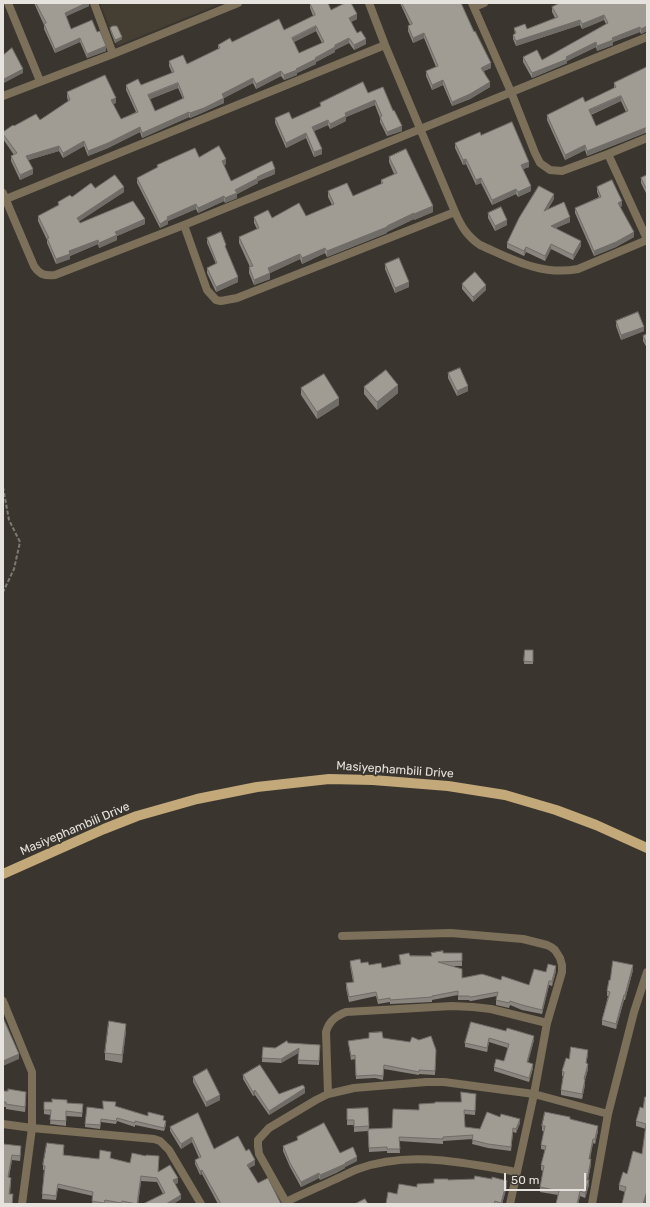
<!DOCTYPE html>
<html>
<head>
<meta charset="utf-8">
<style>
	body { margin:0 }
	#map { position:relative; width:650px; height:1207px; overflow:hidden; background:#3a362f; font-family:Rubik,sans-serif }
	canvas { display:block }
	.frame { position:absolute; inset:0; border:4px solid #e6e3de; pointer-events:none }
	.scale { position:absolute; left:504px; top:1173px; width:82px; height:18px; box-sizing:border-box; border:2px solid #e6e3de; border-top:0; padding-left:5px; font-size:12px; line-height:14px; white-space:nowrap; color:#e6e3de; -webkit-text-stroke:3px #3a362f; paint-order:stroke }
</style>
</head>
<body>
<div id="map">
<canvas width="650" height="1207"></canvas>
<div class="frame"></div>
<div class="scale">50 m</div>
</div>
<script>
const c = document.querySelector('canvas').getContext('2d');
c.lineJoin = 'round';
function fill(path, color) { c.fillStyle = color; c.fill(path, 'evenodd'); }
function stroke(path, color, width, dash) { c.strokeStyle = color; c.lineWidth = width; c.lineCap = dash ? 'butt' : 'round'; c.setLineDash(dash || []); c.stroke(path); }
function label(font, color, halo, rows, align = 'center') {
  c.font = font + ' Rubik,sans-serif'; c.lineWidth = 4; c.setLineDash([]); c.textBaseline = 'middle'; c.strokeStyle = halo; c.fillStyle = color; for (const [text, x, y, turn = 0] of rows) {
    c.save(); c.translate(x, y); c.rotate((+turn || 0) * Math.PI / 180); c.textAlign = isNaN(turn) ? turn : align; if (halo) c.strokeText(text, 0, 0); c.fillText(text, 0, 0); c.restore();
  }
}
fill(new Path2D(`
	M100,3H222L117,46Z`), '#453e32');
stroke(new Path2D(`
	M3,487L9,520L20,542L14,569L3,592`), '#7d7973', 2, [4, 2]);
stroke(new Path2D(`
	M8,3L40,81
	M94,3L113,54
	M369,3L385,45L455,212C461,226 467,236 480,245C512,259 541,276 578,269L647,240
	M472,3L511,92L535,153L540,163L550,170L562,171L608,154L647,138
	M474,7L484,3
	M3,96L113,54L238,3
	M608,154L647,239
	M3,193L34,266C40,275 45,276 55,275L184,225L647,37
	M6,199L385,45
	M184,225L207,290L216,300L221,301L237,298L455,212
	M342,936L451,933L523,939L547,945L551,947L555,950L560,958L562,965V972L547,1023L534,1094L510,1204
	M3,1001L32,1072V1128L22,1204
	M328,1094L326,1032C329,1021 336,1016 346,1012L452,1006L473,1007L491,1009L547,1023
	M3,1124L32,1128L154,1139L160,1141L169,1150L201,1204
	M286,1202C302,1194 319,1187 336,1179C343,1176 350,1172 358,1169C409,1150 465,1163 517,1172
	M287,1204L259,1154L258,1146V1140L269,1128L316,1100L328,1094L354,1088L426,1082H444L534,1094L608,1114
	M592,1204L608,1114L634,1012L647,972`), '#7d705a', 8);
stroke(new Path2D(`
	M3,874L104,829L137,816L197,799L257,787L329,779L373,780L448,786L505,795L556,810L596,825L647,848`), '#c3a87a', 10);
fill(new Path2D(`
	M34,3H89V6L66,16L71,29L97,32L106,51L87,58L80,42L55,53L44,29V25Z
	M310,3L357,19L351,22L357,33L366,44L354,50L349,43L335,50V52L316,62V64L297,73V75L284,80L281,76L256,89L253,83L224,98V103L204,112L190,118L189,117L142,138L140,132L108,148L88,156L84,146L63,158L59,151L28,160L33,174L20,180L11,161V156L14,155L3,139V132L14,126L40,120L68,101L67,97V92L116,103L113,104L121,119L136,112L126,90V85H141L172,73L169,66V61L187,64L218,49V45L284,30L313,16L310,8ZM316,31L322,43L299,53L294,42ZM178,88L183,99L155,111L150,99Z
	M400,3H461L491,68L484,71L490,87L470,99L452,106L443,85L432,90L426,76V71L436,67L424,38L413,43L408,31V26L410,25Z
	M647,3V31L641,34L640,32L613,42V45L597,51L596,47L567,61V63L565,64L532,78L523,62V57L542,60L606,24L604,20L582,29L580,25L516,46L513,39V35L515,34L514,28L527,29L555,18L552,12V7Z
	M110,28L122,39L115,43L110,30Z
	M647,67V133H645L587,156L585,150L565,160L547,120V115L585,102L614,88V83ZM621,101L626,112L596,126L591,115Z
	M383,87L402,131L387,136L380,122V118L375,105L346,117V121L330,129L328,125L314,131L322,154L314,157L306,138L286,148L275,123V118L292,119L320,107V103L368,93Z
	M481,135L529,167L523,169L531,191L518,197L516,194L492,205L481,183L476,185L466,164L463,165L455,148V143Z
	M199,157L226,164L224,165L231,181L275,174L258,181V183L237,194V198L225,203L224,201L198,213L196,209L168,221V224L160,228L137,183V178L157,168V165Z
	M389,157L433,212L414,220V219L387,232V233L327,257L325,253L302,264L300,259L270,273V279L254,285L249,273V267H250L239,243V237L257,229L254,223V217L272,218L306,216L332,205L328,197V191L353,196L381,184V180L394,174L389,162Z
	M647,175V195L641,183V178Z
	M597,187L622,206L620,207L634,237L616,247L594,256L575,213V208L599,197L597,192Z
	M95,188L124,192L79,221L80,223L145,224L117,236V240L99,248L98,244L70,256V259L56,264L47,243V240L38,221V216L58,205V202Z
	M554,199L548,209L570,222L556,228L581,246L573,260L551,249L545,261L526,252L524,256L507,248V243Z
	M488,213L507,225L495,231L488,218Z
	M207,238L226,250L238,282L216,292L207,273V268L216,264L207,243Z
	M385,264L409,287L395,293L385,269Z
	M462,284L486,290L473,302L462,289Z
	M616,321L644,331L621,340L616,326Z
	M647,334V348L643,341V336Z
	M448,373L468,391L457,396L448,378Z
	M364,387L398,393L377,410L364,394Z
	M301,388L339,405L317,419L301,395Z
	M525,650H533V664H524Z
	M431,953H462V966H453L462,978L501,980L529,985L546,972L556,971L552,986L549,985L542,1014L522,1010L510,1005L509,1008L496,1005V1000L497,996L471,1001H470L469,1000H458V995L432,1000V1002L390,1004V1002L378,1004L376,996L349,1002L346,988V983L353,982L350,965V961L382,968L400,964L399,955L431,956Z
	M633,970L625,1000H624L616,1029L602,1025V1020L608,996H607V991L610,980Z
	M471,1022L534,1040L528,1062L533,1068L529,1082L494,1071V1067L504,1061L508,1048L489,1042L487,1052L465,1047V1043Z
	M126,1031L122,1063L105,1060V1053Z
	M383,1038L436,1050L435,1075L419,1074V1075L384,1069L383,1080L375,1078L356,1079L355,1059L351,1060L348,1041Z
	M288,1043L320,1045L319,1065L298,1064V1053L281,1063L262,1062V1058L275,1048Z
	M588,1055L586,1064L588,1069L585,1080V1085L582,1099L561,1095V1090L563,1076H562V1071L569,1059Z
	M243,1075L279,1094L305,1093L269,1115L255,1095L253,1096L243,1079Z
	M193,1077L220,1100L206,1107L193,1082Z
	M3,1091L26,1097L25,1112L6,1109V1107H3Z
	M647,1097V1196L645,1204H622L625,1192L619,1190V1185L642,1154L646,1129L636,1126V1121L643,1108Z
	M476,1098L475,1115L465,1114V1127L480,1129L500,1117L520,1123L516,1133L513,1132L511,1151L488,1148L472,1144L473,1139L443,1141V1144L399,1141L400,1153H387V1151L369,1152L368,1131L354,1132V1125H347V1109L368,1108L369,1129L392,1128L419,1110L435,1103L461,1102Z
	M44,1102L83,1104L82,1117L66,1116V1126L50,1124L51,1115L44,1114Z
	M103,1109L164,1120L166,1125L164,1131L135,1125V1127L117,1121L116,1124L101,1122L100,1129L85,1127V1124Z
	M198,1113L214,1149L246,1151L255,1165L249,1168L258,1183L281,1204H218L202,1174L200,1175L195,1164V1160L199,1158L192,1142L181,1149L170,1131V1127Z
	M570,1119L598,1131L595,1144L593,1143L590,1159L591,1164L588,1180L589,1185L585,1198L580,1196L578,1204H556L558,1195L540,1192V1187L543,1171L541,1170V1165L545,1150L541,1149V1145L544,1131H542V1126Z
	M297,1137L340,1153L357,1161L345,1167V1168L336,1173L320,1180L319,1178L301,1187L290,1167L283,1151V1146L297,1140Z
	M3,1144L21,1151L20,1161L12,1160L9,1177L11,1182L10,1194L13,1199L12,1204H3Z
	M64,1150V1155L99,1159L111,1157V1159L130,1163L159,1161L158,1171L178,1183L175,1184L181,1199L173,1204H143L163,1194L157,1182L141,1181L138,1204H92L93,1196L58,1188L56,1200L42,1199L44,1170H43V1165Z
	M448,1180L507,1186L502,1204H386L397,1194L417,1187Z`), '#8a857e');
fill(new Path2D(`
	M86,3H89V6L65,17V13Z
	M357,14V19L349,23V18Z
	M604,15V20L582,29V24Z
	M580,20V25L516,46V41Z
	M316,26V31L292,43V38Z
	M647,26V31L641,34V29Z
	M640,27V32L613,42V45L597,51V46L612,38Z
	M424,33V38L413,43V38Z
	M122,37V39L115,43V40Z
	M80,38V42L55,53V49Z
	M349,38V43L335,50V52L316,62V64L297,73V75L284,80V75L315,58L335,45Z
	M366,39V44L354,50V45Z
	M596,42V47L567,61V63L565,64L532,78V73Z
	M106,46V51L87,58V54Z
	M491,63V68L481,72V68Z
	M23,69V73L4,83V79Z
	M281,71V76L256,89V84Z
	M253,78V83L224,98V103L204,112L190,118V113L222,94Z
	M443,80V85L432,90V85Z
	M490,82V87L470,99L452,106V102Z
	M178,83V88L148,100V95Z
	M621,96V101L589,115V110Z
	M116,98V103L111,105V100Z
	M375,100V105L346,117V121L330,129V124L345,113Z
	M189,112V117L142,138V133Z
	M328,120V125L312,132V127Z
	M402,126V131L387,136V132Z
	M140,127V132L108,148L88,156V151Z
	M645,128V133L587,156V151Z
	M306,133V138L286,148V143Z
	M84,141V146L63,158V153Z
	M585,145V150L565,160V155Z
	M59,146V151L26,161V156Z
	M322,149V154L314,157V152Z
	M226,159V164L222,166V161Z
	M466,159V164L463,165V160Z
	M529,162V167L521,170V165Z
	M33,169V174L20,180V175Z
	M275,169V174L258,181V183L237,194V198L225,203V198L235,190L257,177Z
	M481,178V183L476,185V180Z
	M531,186V191L518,197V192Z
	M124,187V192L77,223V218Z
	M516,189V194L492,205V200Z
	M554,194V199L544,215V211Z
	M224,196V201L198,213V208Z
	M622,201V206L618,208V203Z
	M196,204V209L168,221V224L160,228V224L167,217Z
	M433,206V212L414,220V214Z
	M414,213V219L387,232V233L327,257V251L387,226Z
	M570,217V222L551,230V226Z
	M145,219V224L117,236V240L99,248V243L115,232Z
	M507,220V225L495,231V226Z
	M634,232V237L616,247L594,256V251Z
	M98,240V244L70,256V259L56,264V259L69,251Z
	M581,241V246L573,260V255Z
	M551,244V249L545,261V256Z
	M526,247V252L524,256V251Z
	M325,248V253L302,264V258Z
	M300,254V259L268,274V268Z
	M270,273V279L254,285V280Z
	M238,277V282L216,292V287Z
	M409,282V287L395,293V288Z
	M486,285V290L473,302V297Z
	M644,327V331L621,340V335Z
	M398,385V393L377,410V402Z
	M468,386V391L457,396V391Z
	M339,398V405L317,419V412Z
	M633,965V970L625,1000V995Z
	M556,966V971L552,986V981Z
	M549,981V985L542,1014V1010Z
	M624,995V1000L616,1029V1024Z
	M126,1024V1031L122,1063V1055Z
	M534,1036V1040L527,1066V1062Z
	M489,1038V1042L487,1052V1048Z
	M299,1048V1053L281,1063V1059Z
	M19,1054V1059L3,1066V1061Z
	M533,1064V1068L529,1082V1078Z
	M588,1064V1069L584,1084V1079Z
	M585,1080V1085L582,1099V1094Z
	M305,1088V1093L269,1115V1111Z
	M255,1090V1095L253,1096V1092Z
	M26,1092V1097L25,1112V1107Z
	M220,1095V1100L206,1107V1102Z
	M520,1119V1123L516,1133V1129Z
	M598,1126V1131L595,1144V1139Z
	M192,1137V1142L181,1149V1144Z
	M593,1139V1143L589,1164V1159Z
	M12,1155V1160L8,1182V1177Z
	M357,1157V1161L345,1167V1168L320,1180V1175Z
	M591,1159V1164L587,1185V1180Z
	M255,1160V1165L247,1169V1165Z
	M202,1170V1174L200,1175V1171Z
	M319,1173V1178L301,1187V1182Z
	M141,1176V1181L138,1204H137Z
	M178,1178V1183L173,1185V1180Z
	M589,1180V1185L585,1198V1193Z
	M507,1181V1186L502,1204H501Z
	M580,1191V1196L578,1204H577Z
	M647,1191V1196L645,1204H643Z
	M181,1195V1199L173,1204H166Z`), '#706c67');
const building = new Path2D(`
	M36,3H86L65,13L71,29L92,20L97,32L100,31L106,46L87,54L80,38L55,49L44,24L46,23Z
	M310,3H328L331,10L345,3H351L357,14L349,18L357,33L361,31L366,39L354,45L349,38L335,45V47L315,58L316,59L296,69L297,70L284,75L281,71L256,84L253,78L222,94L224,98L204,108L190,113L189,112L142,133L140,127L108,143L88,151L84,141L63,153L59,146L26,156L33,169L20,175L11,156L17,153L3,134V132L13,125L14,126L36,114L40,120L70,100L67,92L105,75L116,98L111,100L121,119L138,112L126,85L138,79L141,85L174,72L169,61L183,55L187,64L220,48L218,45L230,38L232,42L279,19L284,30L315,15ZM316,26L324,42L299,53L292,38ZM178,83L184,98L155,111L148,95Z
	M402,3H461L474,32L475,31L491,63L481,68L490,82L470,94L452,102L443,80L432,85L426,71L438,66L424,33L413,38L408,26L412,24Z
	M560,3H647V26L641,29L640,27L612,38L613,40L597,46L596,42L566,57L567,59L565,60L532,73L523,57L537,50L542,60L608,23L604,15L582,24L580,20L516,41L513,35L516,33L514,28L525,24L527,29L558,17L552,7Z
	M113,26H117L122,37L115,40L110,28Z
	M12,48L23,69L4,79L3,77V53L4,54Z
	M647,67V128H645L587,151L585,145L565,155L547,115L583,97L585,102L616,87L614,83ZM621,96L628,111L596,126L589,110Z
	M363,82L368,93L383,87L393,111L394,110L402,126L387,132L380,117L382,116L375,100L345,113L346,116L330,124L328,120L312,127L322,149L314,152L306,133L286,143L275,118L289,112L292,119L321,106L320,103Z
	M512,122L529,162L521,165L531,186L518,192L516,189L492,200L481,178L476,180L466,159L463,160L455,143L480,132L481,135Z
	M219,146L226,159L222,161L231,181L272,161L275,169L257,177L258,178L235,190L237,193L225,198L224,196L198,208L196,204L167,217L168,219L160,224L137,178L158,167L157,165L195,148L199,157Z
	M406,149L433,206L414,214V213L387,226V227L327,251L325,248L302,258L300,254L268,268L270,273L254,280L249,267L253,266L239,237L259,228L254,217L268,210L272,218L299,203L306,216L334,204L328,191L347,183L353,196L383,183L381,180L397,173L389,157Z
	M115,175L124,187L77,218L80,223L133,201L145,219L115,232L117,235L99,243L98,240L69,251L70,254L56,259L47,238H49L38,216L59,205L58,202L70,195L72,197L91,183L95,188Z
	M647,175V190L641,178Z
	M612,180L622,201L618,203L634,232L616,242L594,251L575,208L601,197L597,187Z
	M539,186L554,194L544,211L564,202L570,217L551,226L581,241L573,255L551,244L545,256L526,247L524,251L507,243L519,218Z
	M501,207L507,220L495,226L488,213Z
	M221,232L226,245L225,246L238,277L216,287L207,268L217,263L207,238Z
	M399,258L409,282L395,288L385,264Z
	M475,272L486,285L473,297L462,284Z
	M638,312L644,327L621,335L616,321Z
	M647,334V344L643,336Z
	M460,368L468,386L457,391L448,373Z
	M386,370L398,385L377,402L364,387Z
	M324,374L339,398L317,412L301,388Z
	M525,650H533V662L524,661Z
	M443,951V953H462V961L438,962L462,969V978L482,974L501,980L502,976L529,985L534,969L546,972L548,964L556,966L552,981H549L542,1010L522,1005L510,1001L509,1003L496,1000L498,992L471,997H470L469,996H458V991L432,996V997L390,1000V998L378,1000L376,992L349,997L346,983L354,982L350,961L360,959L361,963L368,962L369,965L381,963L382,968L401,964L399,955L409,953L410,956H432L431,953Z
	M613,961L633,965L625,995H624L616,1024L602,1020L610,992L607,991L609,980H610Z
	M3,1020H4L19,1054L3,1061Z
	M109,1021L126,1024L122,1055L105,1053Z
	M471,1022L506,1031L507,1028L534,1036L527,1062L533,1064L529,1078L494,1067L496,1059L504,1061L509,1044L489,1038L487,1048L465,1043Z
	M382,1032L383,1038L410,1042L412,1037L419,1040L431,1036L436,1050L435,1071L419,1070V1072L384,1065L383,1076L375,1075L356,1076L355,1055L351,1056L348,1041L369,1038V1033Z
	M287,1041L288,1043L320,1045L319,1061L298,1060L299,1048L281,1059L262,1058L263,1047L275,1048Z
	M571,1047L588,1050L586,1063L588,1064L584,1079L585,1080L582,1094L561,1090L564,1072L562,1071L566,1058L569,1059Z
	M260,1065L279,1094L303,1085L305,1088L269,1111L255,1090L253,1092L243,1075Z
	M207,1069L220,1095L206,1102L193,1077Z
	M8,1089L26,1092L25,1107L6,1104V1102H3V1091H8Z
	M461,1092L476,1094L475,1111L464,1110L465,1127L480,1129L487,1112L500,1117L501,1114L520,1119L516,1129L513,1128L511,1147L488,1144L472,1140L473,1135L443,1137V1139L399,1137L400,1149H387V1147L369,1148L368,1129L392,1128L393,1109L419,1110V1104L435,1103V1102H461Z
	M645,1097H647V1191L643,1204H622L626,1187L619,1185L623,1172L627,1174L633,1151L642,1154L646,1124L636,1121L640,1107L643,1108Z
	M52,1099L67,1100V1103L83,1104L82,1113L66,1111V1121L50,1120L51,1110H44V1102H52Z
	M103,1101L116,1102L115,1106L148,1116V1112L164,1116L163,1120L166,1121L164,1128L135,1121V1123L117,1118L116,1121L101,1119L100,1125L85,1124L87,1107L103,1109Z
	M368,1108L369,1126L354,1127V1120H347V1109Z
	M545,1112L570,1117V1119L598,1126L595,1139H593L589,1159H591L587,1180H589L585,1193L580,1191L577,1204H556L559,1191L540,1187L544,1166L541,1165L546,1146L541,1145L545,1126H542Z
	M198,1113L214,1149L238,1136L246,1151L249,1149L255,1160L247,1165L258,1183L268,1178L281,1204H221L202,1170L200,1171L195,1160L201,1157L192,1137L181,1144L170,1127Z
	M324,1123L340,1153L353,1147L357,1157L345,1163V1164L336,1168L320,1175L319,1173L301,1182L290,1163L283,1146L298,1140L297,1137Z
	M47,1143L64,1145L63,1155L99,1159L100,1150L111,1152L110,1158L130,1163L132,1153L146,1156V1155L159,1156L158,1172L170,1165L178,1178L173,1180L181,1195L166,1204H143L165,1193L157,1178L141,1176L137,1204L122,1201L121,1203L105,1200L104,1203L92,1201L93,1192L58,1184L56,1196L42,1194L45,1166L43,1165Z
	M3,1144L21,1146L20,1156L12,1155L8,1177L11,1178L9,1194H13L12,1204H3Z
	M475,1176L492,1179V1177L507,1181L501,1203L495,1201L494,1204H386L388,1192L397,1194L399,1184L417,1187V1184L434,1183V1179H448V1180L474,1179Z
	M365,1199L368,1204H355Z`);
fill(building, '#a09b93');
stroke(building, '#706c67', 1);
label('12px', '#e6e3de', '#3a362f', [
	["Masiyephambili Drive",395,770,4],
	["Masiyephambili Drive",75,829,-23]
]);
</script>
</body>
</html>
